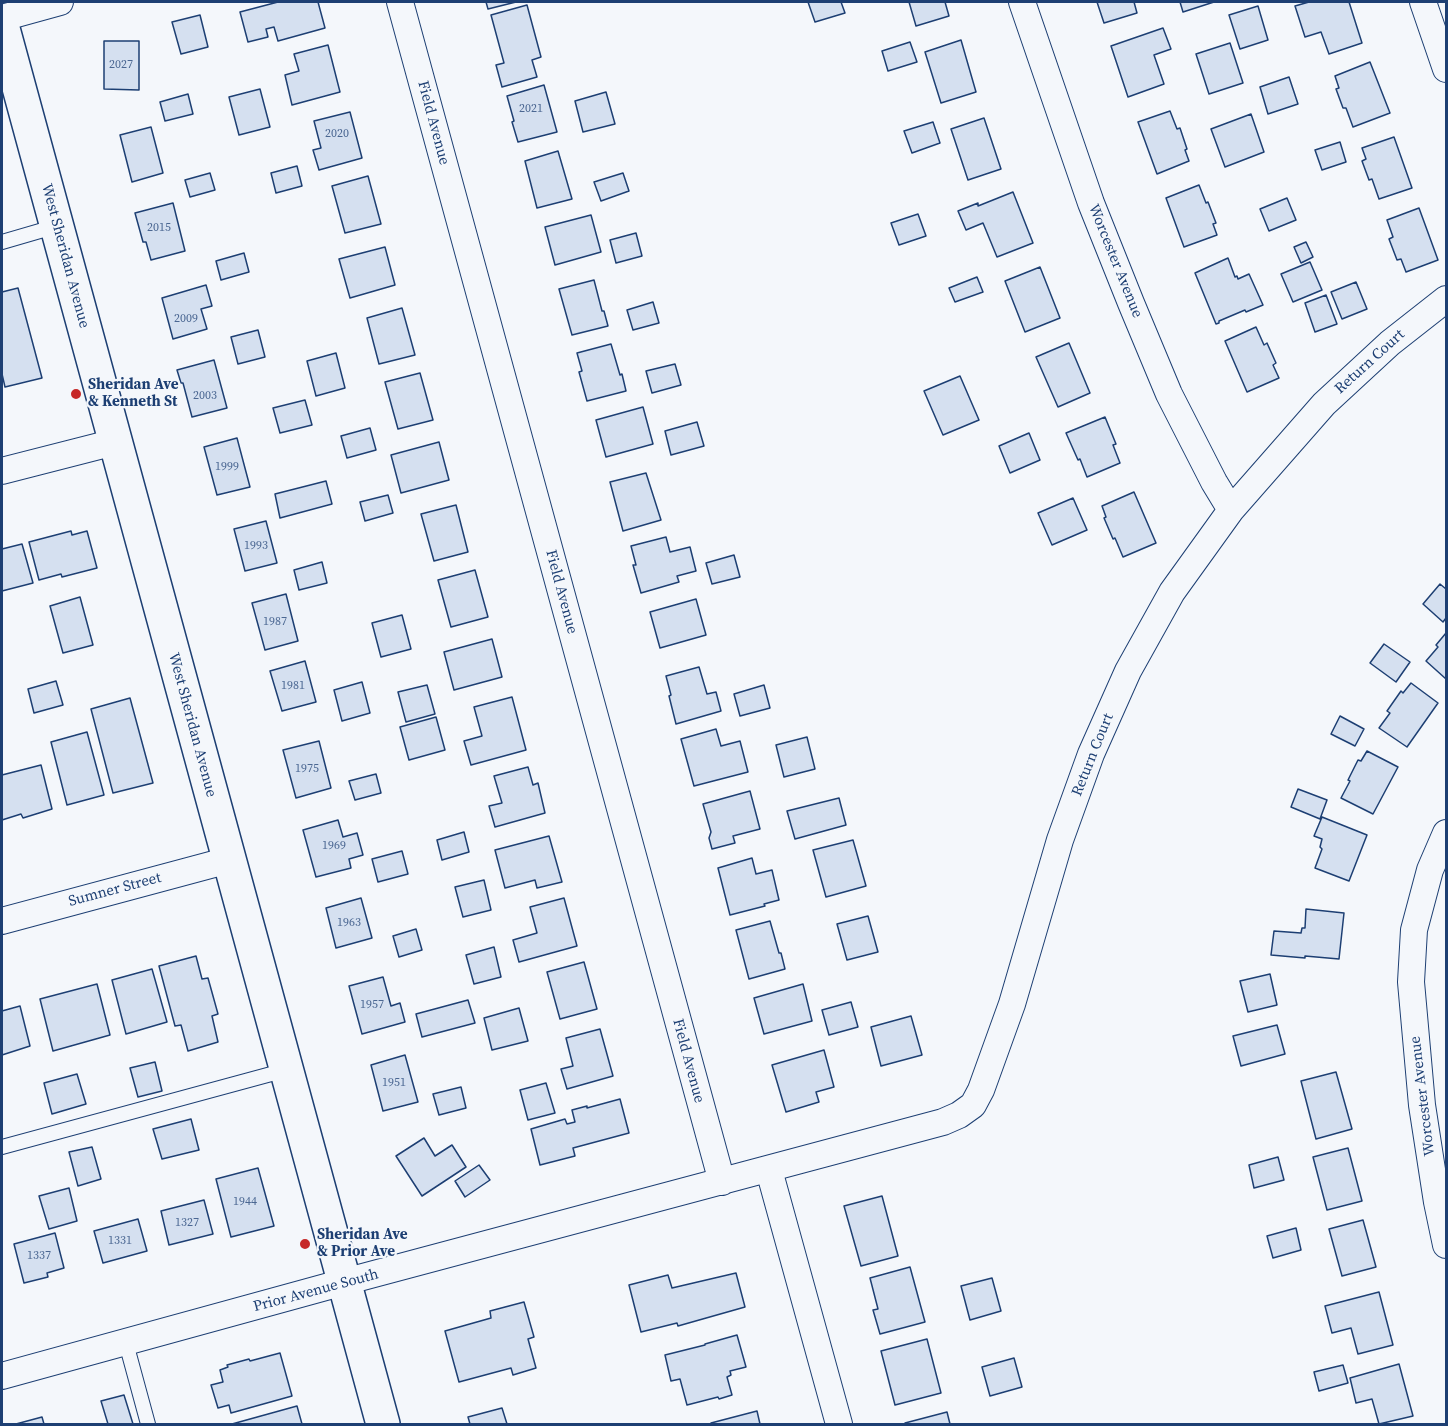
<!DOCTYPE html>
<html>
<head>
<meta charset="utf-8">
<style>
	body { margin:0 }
	#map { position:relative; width:1448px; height:1426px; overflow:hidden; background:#f4f7fb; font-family:"Source Serif 4",serif }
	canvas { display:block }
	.frame { position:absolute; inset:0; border:3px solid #1d3f73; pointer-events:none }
</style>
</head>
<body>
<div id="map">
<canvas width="1448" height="1426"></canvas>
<div class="frame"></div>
</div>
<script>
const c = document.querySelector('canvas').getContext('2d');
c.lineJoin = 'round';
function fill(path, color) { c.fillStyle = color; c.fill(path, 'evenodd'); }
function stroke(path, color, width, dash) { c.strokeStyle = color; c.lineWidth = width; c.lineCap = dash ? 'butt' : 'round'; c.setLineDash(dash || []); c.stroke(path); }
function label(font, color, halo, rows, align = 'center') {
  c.font = font + ' "Source Serif 4",serif'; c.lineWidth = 4.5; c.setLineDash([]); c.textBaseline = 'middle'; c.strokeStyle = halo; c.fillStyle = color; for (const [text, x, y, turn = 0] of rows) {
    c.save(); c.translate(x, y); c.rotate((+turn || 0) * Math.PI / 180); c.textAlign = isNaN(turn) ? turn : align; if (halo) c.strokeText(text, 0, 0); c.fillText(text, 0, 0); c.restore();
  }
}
const building = new Path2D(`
	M278,2H318L325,28L278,41L274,27L266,29L268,37L248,42L240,12Z
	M486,2H516L488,9Z
	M808,2H841L845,13L815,22Z
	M909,2H945L949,16L916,26Z
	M1097,2H1134L1137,13L1104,23Z
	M1180,2H1214L1183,12Z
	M1309,2H1349L1362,43L1329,54L1321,32L1305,37L1295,6Z
	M527,5L541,57L532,60L537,77L502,87L496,65L504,63L491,15Z
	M1258,6L1268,40L1240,49L1229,15Z
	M200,15L208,47L181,54L172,22Z
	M1163,28L1171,49L1154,55L1164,84L1128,97L1111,46Z
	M961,40L976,92L941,103L925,52Z
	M104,41H139V90L104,89Z
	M910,42L917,62L888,71L882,51Z
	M1230,43L1243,83L1209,94L1196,54Z
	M328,45L340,92L292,105L285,75L299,71L294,54Z
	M1370,62L1390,113L1353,127L1346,108H1343L1336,89L1339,88L1335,76Z
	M1289,77L1298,104L1268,114L1260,87Z
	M544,85L557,132L518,142L512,122L514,121L507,96Z
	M260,89L270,127L239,135L229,97Z
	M606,92L615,124L583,132L575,101Z
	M188,94L193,114L165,121L160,102Z
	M1170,111L1177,129L1180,128L1187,149L1185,150L1189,161L1157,174L1138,122Z
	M350,112L362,158L319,170L313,150L321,148L314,121Z
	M1251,114L1264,152L1225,167L1211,129Z
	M984,118L1001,169L968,180L951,129Z
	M933,122L940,143L912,153L904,131Z
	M151,127L163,173L132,182L120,135Z
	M1394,137L1412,188L1379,199L1372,179L1369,180L1362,161L1366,159L1362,148Z
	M1340,142L1346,162L1322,170L1315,150Z
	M558,151L572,199L537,208L525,161Z
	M297,166L302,186L276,193L271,173Z
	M210,173L215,190L190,197L185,180Z
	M623,173L629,191L601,201L594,182Z
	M368,176L381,224L345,233L332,186Z
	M1199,185L1206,203L1208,202L1216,223L1213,224L1217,235L1184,247L1166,198Z
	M1013,192L1033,243L997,257L983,223L966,230L958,211L978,203V206Z
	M1287,198L1296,220L1269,231L1260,209Z
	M173,203L185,251L151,260L146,242H143L135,213Z
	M1419,208L1438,260L1406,272L1401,259L1397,260L1389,239L1393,237L1387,220Z
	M918,214L926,236L899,245L891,223Z
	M591,215L601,252L555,265L545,227Z
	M636,233L642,256L616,263L610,240Z
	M1306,242L1313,257L1301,263L1294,247Z
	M385,247L395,285L350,298L339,259Z
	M244,253L249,272L221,280L216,261Z
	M1228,258L1235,277L1237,276L1238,279L1249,274L1263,305L1246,312L1245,310L1219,321V323L1216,324L1195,273Z
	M1310,262L1322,290L1293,302L1281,274Z
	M1040,267L1060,318L1025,332L1005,281Z
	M977,277L983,292L955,302L949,288Z
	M594,280L602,311H604L608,326L572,335L559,289Z
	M1356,282L1367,309L1342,319L1331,292Z
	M206,285L212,306L201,309L207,329L173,339L162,298Z
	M18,288L42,378L5,387L2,374V292Z
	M1326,295L1337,324L1315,332L1305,303Z
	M653,302L659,323L633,330L627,310Z
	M402,308L415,355L379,364L367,318Z
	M1256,327L1264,345L1267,343L1276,363L1273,365L1279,378L1247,392L1225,341Z
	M258,330L265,357L238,364L231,337Z
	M1069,343L1090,393L1058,407L1036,357Z
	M611,344L620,375L622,374L626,391L587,401L579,372L582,371L577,353Z
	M336,353L345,388L316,396L307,361Z
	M214,360L227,408L192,417L183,383H181L177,370Z
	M675,364L681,385L652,393L646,371Z
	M420,373L433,420L398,429L385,382Z
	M960,376L979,420L943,435L924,391Z
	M305,400L312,425L280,433L273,408Z
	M643,407L653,444L606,457L596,420Z
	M1105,417L1116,444L1113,445L1120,463L1087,477L1080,459L1078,460L1066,433Z
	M697,422L704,446L671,455L665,431Z
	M370,428L376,450L347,458L341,436Z
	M1029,433L1040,460L1010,473L999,446Z
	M237,438L250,487L217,495L204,447Z
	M439,442L449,480L401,493L391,455Z
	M646,473L661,520L623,531L610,482Z
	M326,481L332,504L280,518L275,494Z
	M1134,492L1156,543L1123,557L1115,538L1113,539L1104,518L1106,517L1102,506Z
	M388,495L393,513L365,521L360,502Z
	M1073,498L1087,530L1052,545L1038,513Z
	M456,505L468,552L434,561L421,514Z
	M266,521L277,563L245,571L234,529Z
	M71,531L72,535L87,531L97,568L62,577L61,574L39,580L29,542Z
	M666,537L670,552L690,547L696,571L677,576L679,582L641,593L633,565H636L631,546Z
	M22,544L33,583L2,591V549Z
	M734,555L740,577L712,584L706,563Z
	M322,562L327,583L299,590L294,570Z
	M475,570L488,617L451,627L438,580Z
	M1440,584L1446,589V618L1443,622L1423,604Z
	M286,594L298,641L265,650L252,603Z
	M80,597L93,645L63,653L50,606Z
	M696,599L706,635L660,648L650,612Z
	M402,615L411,649L381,657L372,623Z
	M1446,633V679L1426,661L1438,647L1436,645Z
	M492,639L502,677L454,690L444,652Z
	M1384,644L1410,662L1396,682L1370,663Z
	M305,661L316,702L282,711L270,671Z
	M699,667L707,694L716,692L721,711L676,724L669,696L671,695L666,676Z
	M56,681L63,705L34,713L28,689Z
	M362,682L370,713L342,721L334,690Z
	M1411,683L1438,703L1407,747L1379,728L1390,713L1387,711L1401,691L1403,693Z
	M427,685L435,714L406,722L398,692Z
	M764,685L770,708L740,716L734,694Z
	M512,697L526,750L471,765L464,741L482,736L474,707Z
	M130,698L153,783L113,793L91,709Z
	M1340,716L1364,729L1355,746L1331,734Z
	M436,717L445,750L409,760L400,727Z
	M716,729L721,746L740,741L748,772L694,786L681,739Z
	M87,732L104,795L67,805L51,742Z
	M807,737L815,769L784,777L776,745Z
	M319,741L331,788L296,798L283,750Z
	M1367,751L1398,767L1373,814L1341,798L1350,781L1348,780L1358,760L1361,761Z
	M41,765L52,809L23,818L21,814L2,820V775Z
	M528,767L533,785L538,783L545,813L495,827L489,806L502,803L494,776Z
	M376,774L381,793L355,800L349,781Z
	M1298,789L1327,800L1320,819L1291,807Z
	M750,791L760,829L733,836L735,843L712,849L709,838L711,832L703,804Z
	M839,798L846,825L795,839L787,811Z
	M1322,817L1367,835L1349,881L1315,868L1322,849L1320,847L1322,839L1314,836Z
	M338,820L343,837L357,833L363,855L349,859L351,868L316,877L303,830Z
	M464,832L469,852L442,860L437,840Z
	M549,836L562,882L537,888L535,880L505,888L495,850Z
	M853,840L866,886L826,897L813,850Z
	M402,851L408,874L378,882L372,859Z
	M752,858L756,874L772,870L779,900L764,904L765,906L730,915L718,868Z
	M484,880L491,910L463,917L455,887Z
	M361,898L372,938L336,948L326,908Z
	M564,898L577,946L519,962L513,940L537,933L530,907Z
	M1306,909L1344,913L1339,959L1305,956V958L1271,955L1274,931L1301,933L1302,928H1305Z
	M868,916L878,952L847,960L837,924Z
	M770,921L779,953H781L785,969L749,979L736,930Z
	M416,929L422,950L399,957L393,936Z
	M494,947L501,977L474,984L466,955Z
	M196,956L202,979L208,978L218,1014L212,1016L218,1042L188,1051L181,1025L175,1026L159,966Z
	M584,962L597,1009L560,1019L547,972Z
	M152,969L167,1022L126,1034L112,980Z
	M1270,974L1277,1005L1248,1012L1240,981Z
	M383,977L391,1006L400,1003L405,1022L362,1034L349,986Z
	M97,984L110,1035L53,1051L40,999Z
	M803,984L812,1021L764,1034L754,998Z
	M468,1000L475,1023L422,1037L416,1014Z
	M851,1002L858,1027L829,1035L822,1010Z
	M20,1006L30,1046L2,1055V1011Z
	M519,1008L528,1041L492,1050L484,1018Z
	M911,1016L922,1055L881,1066L871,1027Z
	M1277,1025L1285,1054L1241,1066L1233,1036Z
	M600,1029L613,1076L567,1089L561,1069L573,1066L566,1038Z
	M824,1050L834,1087L816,1092L819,1102L786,1112L772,1065Z
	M405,1055L418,1102L383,1111L371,1065Z
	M155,1062L162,1091L138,1097L130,1068Z
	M1336,1072L1352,1129L1316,1139L1301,1081Z
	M77,1074L86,1104L52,1114L44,1083Z
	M546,1083L555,1113L528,1120L520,1090Z
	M461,1087L466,1108L439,1115L433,1094Z
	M620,1099L629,1133L573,1148L575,1156L540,1165L531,1129L565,1119L567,1124L575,1122L572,1110L587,1106V1108Z
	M191,1119L199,1150L162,1159L153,1129Z
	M424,1138L435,1156L452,1145L466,1167L422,1196L396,1156Z
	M92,1147L101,1179L78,1186L69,1152Z
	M1348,1148L1362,1201L1327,1210L1313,1157Z
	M1278,1157L1284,1180L1254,1188L1249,1165Z
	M479,1165L490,1180L465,1197L455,1181Z
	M258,1168L274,1226L231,1237L216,1179Z
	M69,1188L77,1221L49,1229L39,1196Z
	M882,1196L898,1256L861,1266L844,1206Z
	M204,1200L213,1234L169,1245L161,1211Z
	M138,1219L147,1251L103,1263L94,1231Z
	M1363,1220L1376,1267L1342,1276L1329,1229Z
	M1296,1228L1301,1250L1273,1258L1267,1236Z
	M55,1233L64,1268L47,1273L48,1277L24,1283L14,1244Z
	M910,1267L925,1322L880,1334L873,1310L878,1309L870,1278Z
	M736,1273L745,1307L678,1326L677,1323L641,1332L629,1285L668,1275L672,1288Z
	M992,1278L1001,1311L970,1320L961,1286Z
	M1379,1292L1393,1345L1358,1354L1351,1328L1332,1333L1325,1306Z
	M524,1302L534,1337L528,1339L536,1368L513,1375L511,1368L459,1382L445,1331L491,1318L490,1311Z
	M737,1335L746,1367L730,1371L731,1375L727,1377L732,1395L719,1399L718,1397L687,1405L680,1379L671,1381L665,1355L705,1345V1344Z
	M927,1339L941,1393L895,1405L881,1351Z
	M280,1353L292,1396L231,1413L229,1405L218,1408L211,1385L223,1382L220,1370L228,1367L227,1365L249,1359L250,1361Z
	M1014,1358L1022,1387L990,1396L982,1367Z
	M1399,1364L1413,1416L1379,1424L1372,1399L1356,1403L1350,1378Z
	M1343,1365L1348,1383L1319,1391L1314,1372Z
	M124,1395L133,1424H108L101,1401Z
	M297,1406L302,1424H232Z
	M502,1408L507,1424H470L468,1417Z
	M757,1411L760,1424H711V1423Z
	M947,1412L950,1424H906L905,1423Z
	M42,1417L44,1424H16Z`);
fill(building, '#d5e0f0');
stroke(building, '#1d3f73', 1.5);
const lane = new Path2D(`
	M2,242L57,226
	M2,1147L286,1070
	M126,1343L148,1424`);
const street = new Path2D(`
	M400,2L722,1182
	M1022,2L1091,203L1131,303L1169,394L1214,482L1231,510
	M1423,2L1446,69
	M2,18L60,2
	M2,471L115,442
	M1446,833L1430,870L1414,930L1411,982L1422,1105L1437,1202L1446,1245
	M2,921L229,860
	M769,1170L839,1424
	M2,1376L344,1282L943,1122L959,1115L973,1105L981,1090L1012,1004L1060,840L1091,754L1128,671L1172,592L1231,510L1324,404L1390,343L1446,299`);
const secondary = new Path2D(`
	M2,25L383,1424`);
stroke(lane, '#1d3f73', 16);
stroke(street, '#1d3f73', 28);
stroke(secondary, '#1d3f73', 36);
stroke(lane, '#f4f7fb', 14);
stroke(street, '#f4f7fb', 26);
stroke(secondary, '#f4f7fb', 33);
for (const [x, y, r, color] of [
	[76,394,6,"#c62828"],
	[305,1244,6,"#c62828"]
]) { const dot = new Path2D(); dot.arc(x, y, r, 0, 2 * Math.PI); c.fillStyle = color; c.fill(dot); stroke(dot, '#f4f7fb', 2); }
label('12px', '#4b6792', null, [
	["2027",121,65],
	["2021",531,109],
	["2020",337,134],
	["2015",159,228],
	["2009",186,319],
	["2003",205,396],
	["1999",227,467],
	["1993",256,546],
	["1987",275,622],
	["1981",293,686],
	["1975",307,769],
	["1969",334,846],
	["1963",349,923],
	["1957",372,1005],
	["1951",394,1083],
	["1944",245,1202],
	["1327",187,1223],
	["1331",120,1241],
	["1337",39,1256]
]);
label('15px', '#1d3f73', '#f4f7fb', [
	["Field Avenue",433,123,75],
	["West Sheridan Avenue",65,256,75],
	["Worcester Avenue",1115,261,68],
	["Return Court",1370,362,-42],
	["Field Avenue",561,592,75],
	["West Sheridan Avenue",192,725,75],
	["Return Court",1093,755,-68],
	["Sumner Street",115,890,-15],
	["Field Avenue",688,1061,75],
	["Worcester Avenue",1423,1096,-97],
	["Prior Avenue South",316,1291,-15]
]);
label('bold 15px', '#1d3f73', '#f4f7fb', [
	["Sheridan Ave",88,385],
	["& Kenneth St",88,402],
	["Sheridan Ave",317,1235],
	["& Prior Ave",317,1252]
], 'left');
</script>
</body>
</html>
